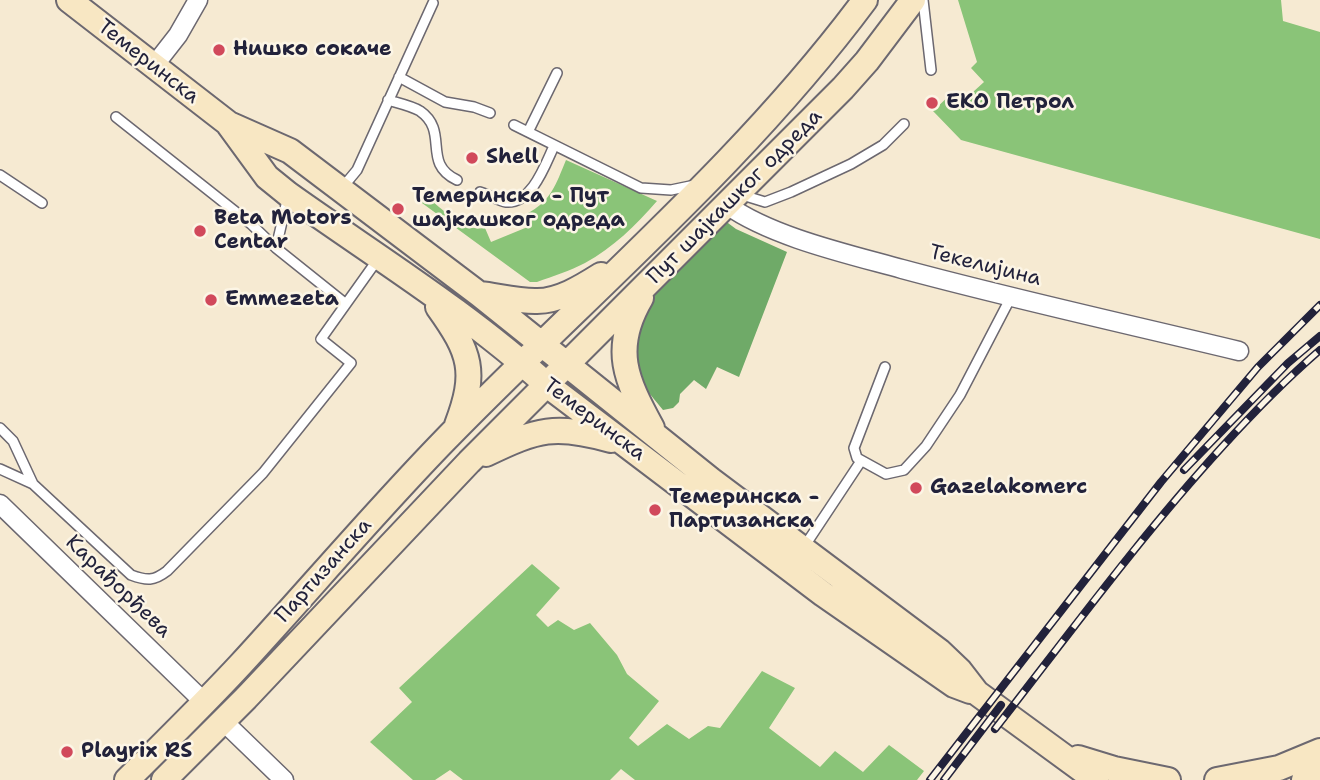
<!DOCTYPE html>
<html>
<head>
<meta charset="utf-8">
<style>
	body { margin:0 }
	canvas { display:block; background:#f6ead2 }
</style>
</head>
<body>
<canvas width="1320" height="780"></canvas>
<script>
const c = document.querySelector('canvas').getContext('2d');
c.lineJoin = 'round';
function fill(path, color) { c.fillStyle = color; c.fill(path, 'evenodd'); }
function stroke(path, color, width, dash) { c.strokeStyle = color; c.lineWidth = width; c.lineCap = dash ? 'butt' : 'round'; c.setLineDash(dash || []); c.stroke(path); }
function label(font, color, halo, rows, align = 'center') {
  c.font = font + ' "Shantell Sans",sans-serif'; c.lineWidth = 5; c.setLineDash([]); c.textBaseline = 'middle'; c.strokeStyle = halo; c.fillStyle = color; for (const [text, x, y, turn = 0] of rows) {
    c.save(); c.translate(x, y); c.rotate((+turn || 0) * Math.PI / 180); c.textAlign = isNaN(turn) ? turn : align; if (halo) c.strokeText(text, 0, 0); c.fillText(text, 0, 0); c.restore();
  }
}
fill(new Path2D(`
	M958,0H1281L1283,21L1320,32V239L961,140L933,111L952,93L962,102L984,82L971,68L977,62Z
	M566,160L657,201C636,225 613,248 585,263C570,271 553,276 537,282H530L422,203L426,196C443,209 462,232 485,228L491,242L530,226L526,214C551,202 556,184 566,160Z
	M532,564L560,588L536,615L548,627L558,620L574,630L590,623L617,655L627,674L659,701L629,738L638,746L667,724L689,739L708,726L720,728L762,671L795,688L769,728L820,767L835,751L863,772L889,745L924,771L917,780H635L621,769L610,780H463L450,770L435,780H413L370,742L412,702L399,688Z`), '#8ac478');
fill(new Path2D(`
	M720,217L736,229L787,252L739,377L717,367L706,389L694,380L680,394L679,402L673,408L663,410L635,376L632,334L653,292Z`), '#6faa68');
const lane = new Path2D(`
	M923,0L931,70
	M399,77L445,102L474,107L490,113
	M388,100C398,103 412,106 420,111C450,132 421,163 457,180
	M116,117L251,224L276,248
	M514,125L641,188L671,190L695,185
	M528,132L557,73
	M0,175L42,203
	M342,188L357,170L433,3
	M480,192C488,194 498,201 506,202C532,204 545,165 554,146
	M739,194L765,202L791,192L851,164L883,145L904,124
	M288,196L276,248L346,304
	M885,367L854,448L857,458L886,474L904,470L926,446L960,395L1011,297
	M0,428L13,441L33,484
	M0,469L33,484L131,575C147,581 154,581 167,571L263,473L351,363L321,339L378,259
	M804,547L861,461`);
const street = new Path2D(`
	M153,67L178,35L198,0
	M727,205C772,237 848,254 902,269C1013,299 1127,324 1239,351
	M0,504L204,702
	M223,721L284,780`);
const secondary = new Path2D(`
	M69,0L229,124L290,151L479,294L711,480L939,651L960,671L977,693L1096,780
	M229,125L267,177L288,194C375,256 468,313 547,385L823,594L954,685L970,691
	M480,294C497,296 517,301 535,301C558,302 582,287 601,275
	M641,298C611,349 626,380 652,428
	M438,307C471,353 477,372 457,425
	M486,454C538,429 555,424 611,440
	M1078,758L1114,769L1168,780
	M127,780C165,742 204,704 241,664C309,590 374,513 444,441C585,296 744,163 865,0
	M164,780L246,698L469,462L843,88L867,61L913,0
	M1217,780L1279,768L1320,751
	M1304,780L1320,768`);
stroke(lane, '#6c6870', 12);
stroke(street, '#6c6870', 21);
stroke(secondary, '#6c6870', 28);
stroke(lane, '#fff', 9);
stroke(street, '#fff', 18);
stroke(secondary, '#f8e7c3', 24);
const rail = new Path2D(`
	M1184,470L1288,363L1320,336
	M995,729C1069,634 1140,537 1222,447C1253,413 1285,380 1320,350
	M930,780L1161,482L1258,367L1320,305
	M944,780L1001,705`);
stroke(rail, '#22223b', 8);
stroke(rail, '#fcf5e5', 5, [16]);
for (const [x, y, r, color] of [
	[219,50,7,"#d1495b"],
	[932,103,7,"#d1495b"],
	[472,158,7,"#d1495b"],
	[398,209,7,"#d1495b"],
	[200,231,7,"#d1495b"],
	[211,300,7,"#d1495b"],
	[916,488,7,"#d1495b"],
	[655,510,7,"#d1495b"],
	[67,752,7,"#d1495b"]
]) { const dot = new Path2D(); dot.arc(x, y, r, 0, 2 * Math.PI); c.fillStyle = color; c.fill(dot); stroke(dot, '#fcf5e5', 2.5); }
label('bold 21px', '#22223b', '#fcf5e5', [
	["Нишко сокаче",233,50],
	["ЕКО Петрол",946,103],
	["Shell",486,158],
	["Темеринска - Пут",412,197],
	["шајкашког одреда",412,221],
	["Beta Motors",214,219],
	["Centar",214,243],
	["Emmezeta",225,300],
	["Gazelakomerc",930,488],
	["Темеринска -",669,498],
	["Партизанска",669,522],
	["Playrix RS",81,752]
], 'left');
label('21px', '#22223b', '#fcf5e5', [
	["Темеринска",148,62,38],
	["Пут шајкашког одреда",735,197,-45],
	["Текелијина",985,266,14],
	["Темеринска",594,420,37],
	["Партизанска",324,571,-48],
	["Карађорђева",118,587,44]
]);
</script>
</body>
</html>
